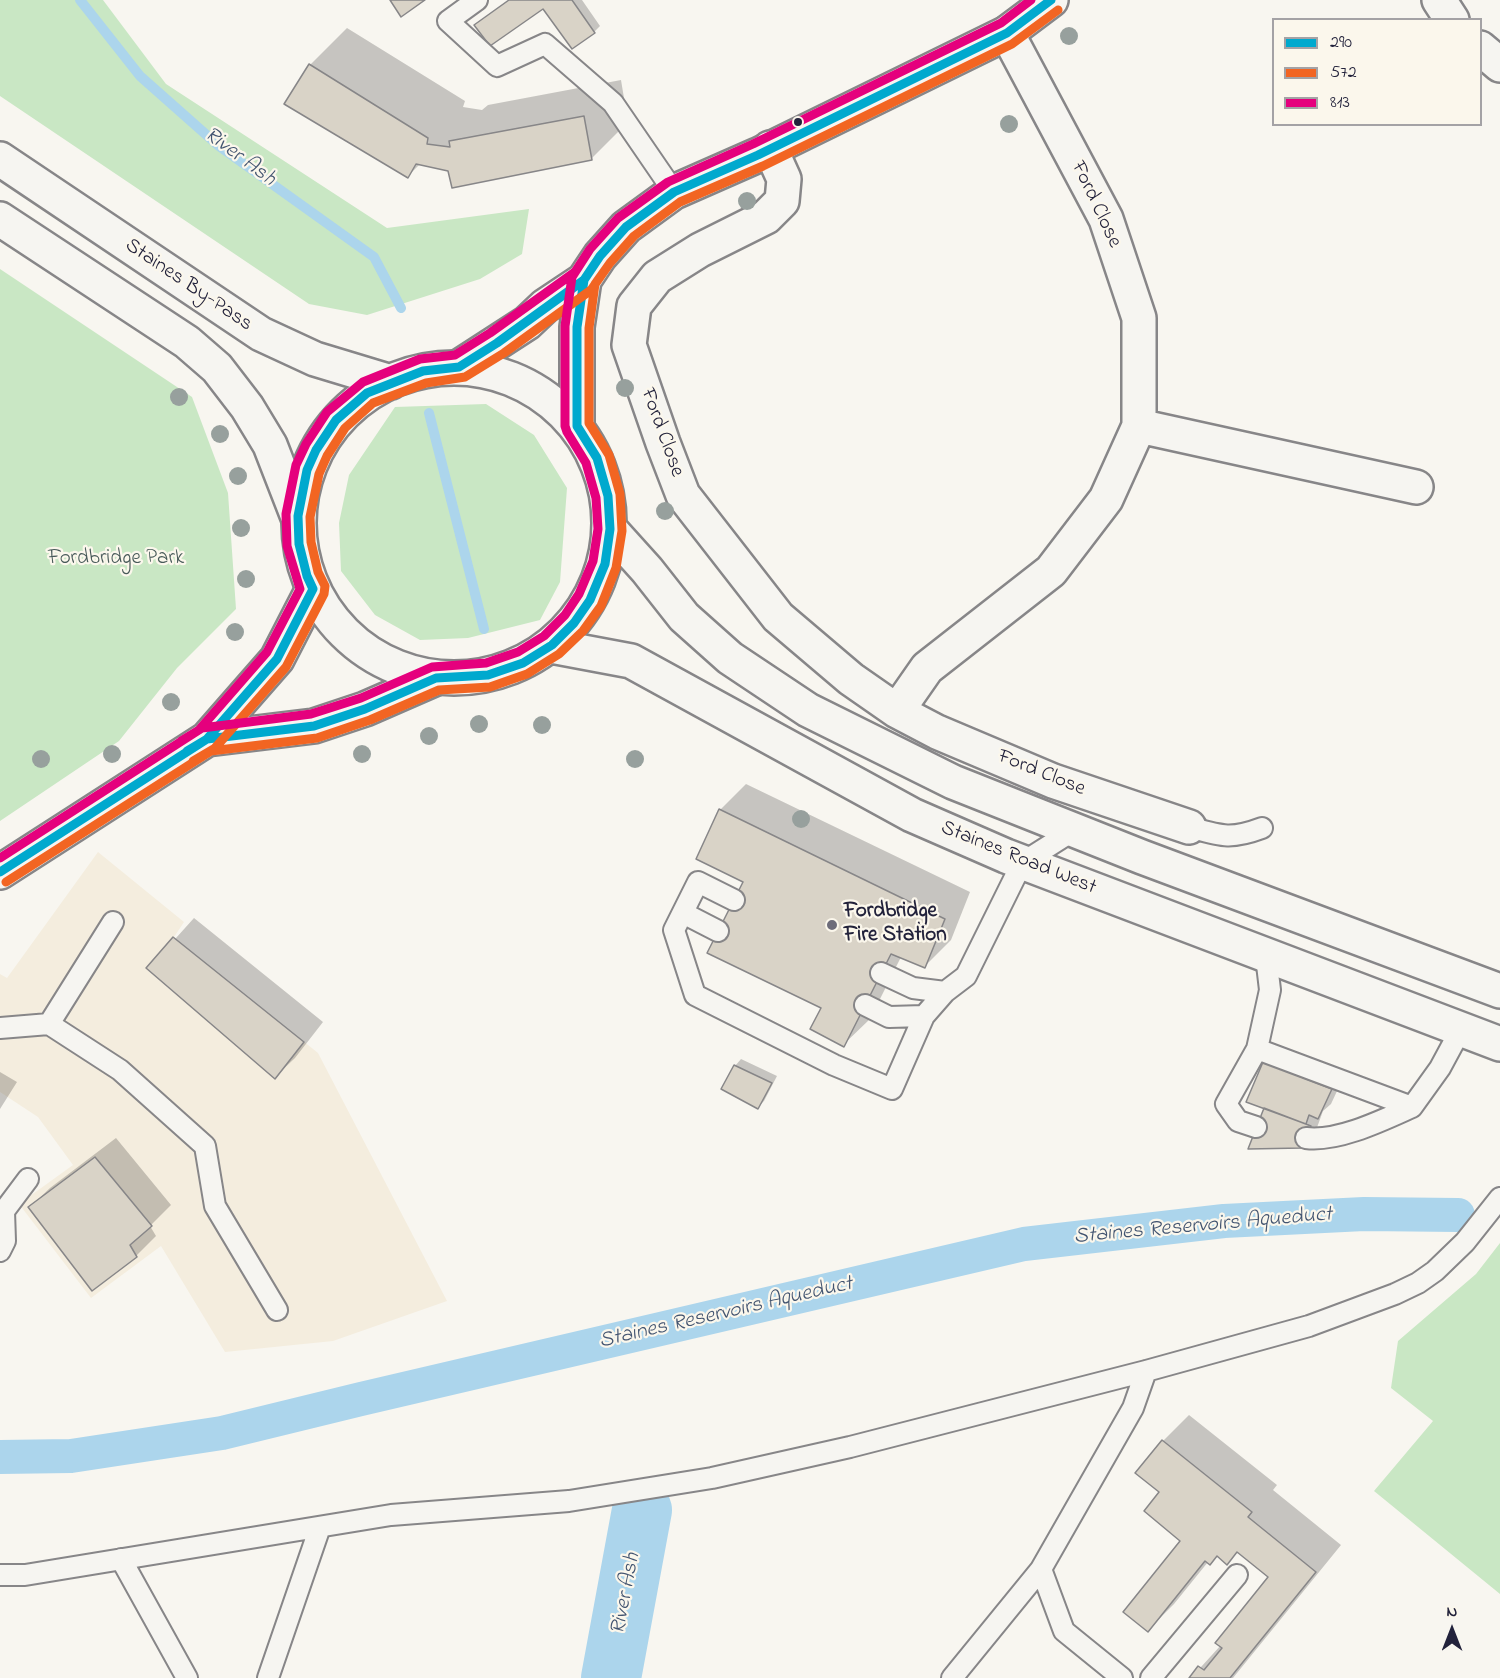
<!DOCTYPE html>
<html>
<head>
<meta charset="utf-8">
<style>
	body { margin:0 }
	#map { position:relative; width:1500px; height:1678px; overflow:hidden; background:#f8f6f0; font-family:"Indie Flower",sans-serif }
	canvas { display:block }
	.legend { position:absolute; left:1272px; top:18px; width:210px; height:108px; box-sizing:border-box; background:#fbf7ec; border:2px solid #a4a2a5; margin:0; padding:8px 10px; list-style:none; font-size:18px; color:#22223b }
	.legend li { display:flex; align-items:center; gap:12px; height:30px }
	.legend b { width:30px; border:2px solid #a4a2a5 }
	.north { position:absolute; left:1422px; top:1600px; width:60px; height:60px; -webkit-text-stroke:4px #fbf7ec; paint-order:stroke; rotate:0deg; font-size:16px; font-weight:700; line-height:24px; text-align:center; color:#22223b }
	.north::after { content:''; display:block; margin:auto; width:21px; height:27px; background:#22223b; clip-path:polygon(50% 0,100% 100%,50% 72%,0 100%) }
</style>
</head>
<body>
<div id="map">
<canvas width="1500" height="1678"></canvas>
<ul class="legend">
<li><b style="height:8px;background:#00a9ce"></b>290</li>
<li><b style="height:8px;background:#f26522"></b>572</li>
<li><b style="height:8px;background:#e5007d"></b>813</li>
</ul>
<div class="north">N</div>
</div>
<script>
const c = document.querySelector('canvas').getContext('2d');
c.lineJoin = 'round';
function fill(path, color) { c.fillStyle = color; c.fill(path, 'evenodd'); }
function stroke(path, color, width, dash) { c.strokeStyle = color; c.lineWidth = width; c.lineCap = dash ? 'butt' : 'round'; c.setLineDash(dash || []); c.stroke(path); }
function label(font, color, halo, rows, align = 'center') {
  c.font = font + ' "Indie Flower",sans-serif'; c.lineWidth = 4.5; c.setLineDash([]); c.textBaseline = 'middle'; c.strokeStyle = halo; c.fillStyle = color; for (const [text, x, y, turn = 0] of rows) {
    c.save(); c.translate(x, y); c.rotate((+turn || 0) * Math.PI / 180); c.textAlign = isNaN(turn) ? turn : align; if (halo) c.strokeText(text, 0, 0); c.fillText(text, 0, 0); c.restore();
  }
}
fill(new Path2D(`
	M98,852L184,922L174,937L318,1053L447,1301L333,1341L225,1352L161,1246L91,1298L19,1204L73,1165L38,1117L0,1092V974L7,978Z`), '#f4edde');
fill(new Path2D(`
	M0,0H103L166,84L387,228L529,209L522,254L480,279L367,315L309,304L0,96Z
	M0,269L192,397L228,493L236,609L177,668L119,741L0,821Z
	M486,404L534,435L567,488L560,582L540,620L468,638L420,640L375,615L341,571L339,523L349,475L395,407Z
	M1500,1243V1594L1374,1491L1433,1421L1391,1388L1398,1341L1476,1274Z`), '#c9e7c4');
fill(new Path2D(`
	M509,0H582L600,26L594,32L544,7L476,25Z
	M347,28L465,101L463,107L482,110L488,105L621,80L628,122L591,159L450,170L420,164L408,176L310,65Z
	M746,784L970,892L951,940L925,966L901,957L870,1019L843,1045L823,1007L745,881L720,810Z
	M194,918L323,1022L295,1058L275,1077L149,968Z
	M1277,1050L1344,1076L1331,1104L1323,1111L1315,1133L1266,1107L1264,1063Z
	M741,1059L777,1076L764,1101L758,1107L735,1066Z
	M0,1072L17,1082L0,1109Z
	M116,1138L171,1205L150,1226L156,1236L136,1256L30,1207L50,1188Z
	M1189,1415L1277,1485L1273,1490L1341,1545L1233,1678H1191L1221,1645L1271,1577L1238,1551L1227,1563L1217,1555L1208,1562L1174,1604L1148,1630L1182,1541L1161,1492L1163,1441Z`), '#0003');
stroke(new Path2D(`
	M80,0L140,76L219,146L374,257L401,308
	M429,413L484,629`), '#acd5ec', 10);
stroke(new Path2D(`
	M0,1457L71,1456L222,1433L361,1399L1024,1244L1224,1221L1364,1214L1458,1215`), '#acd5ec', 34);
stroke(new Path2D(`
	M611,1678L642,1510`), '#acd5ec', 60);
const building = new Path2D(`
	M390,0H425L401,17Z
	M509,0H572L595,33L572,49L543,9L490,46L474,25Z
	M309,64L428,138L427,144L450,147L449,141L584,116L592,160L452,188L448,171L416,164L408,178L284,104Z
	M719,809L945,919L925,968L891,954L844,1047L810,1029L821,1008L707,953L743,882L696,859Z
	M173,937L304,1042L275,1079L146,968Z
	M1263,1062L1332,1089L1318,1119L1309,1115L1306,1124L1246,1102Z
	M734,1065L772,1083L758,1109L721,1089Z
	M1264,1108L1311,1126L1302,1148L1248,1149Z
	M95,1157L152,1226L130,1245L137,1257L92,1291L28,1207Z
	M1162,1440L1252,1512L1248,1517L1316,1572L1230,1678H1189L1198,1666L1204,1670L1222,1648L1215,1643L1268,1577L1237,1552L1227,1565L1217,1556L1210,1565L1205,1561L1148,1632L1123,1612L1180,1541L1144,1511L1159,1492L1135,1473Z`);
fill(building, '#d9d3c7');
stroke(building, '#878688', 1.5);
const lane = new Path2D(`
	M477,0L448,21L497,66L545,44L613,103L674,192
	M1189,827C1221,836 1230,840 1262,828
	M734,900L698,882L674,930L695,995L834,1065L892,1089L924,1016L945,992L966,976L1022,863L1074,830
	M683,913L718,931
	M1266,956L1270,990L1257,1049L1412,1107L1440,1068L1461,1029
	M881,973L913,988L945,992
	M865,1005L889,1017L924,1016
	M49,1024L113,922
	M0,1028L49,1024L120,1070L205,1146L215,1206L277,1310
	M1256,1127L1238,1121L1226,1104L1257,1049
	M1306,1138C1338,1142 1383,1120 1412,1107
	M0,1251L5,1241L4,1211L28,1179
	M121,1559L187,1678
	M0,1575H25L391,1515L569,1501L712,1478L850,1447L1146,1371L1309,1326L1395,1294L1418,1283L1435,1271L1465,1242L1500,1198
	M268,1678L320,1527
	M952,1678L1041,1569
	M1122,1678L1064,1631L1041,1569L1133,1408L1146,1371
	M1151,1678L1237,1575`);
const street = new Path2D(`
	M1439,0L1452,20
	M1480,48L1500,65
	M770,148L784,179L782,201L766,217L700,250L657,277L634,306L629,345L663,443L683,495L778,617L851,679L897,711L937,732L1053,781L1189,827
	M1139,426L1416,487
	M897,711L927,668L1051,571L1106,499L1139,426V318L1106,219L1007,33`);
const secondary = new Path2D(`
	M459,367L527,323L545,306L584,280L600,256L626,227L674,192L758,155L1007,33L1051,0
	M577,426V327L584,280
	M207,739L314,726L365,709L436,678
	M0,872L207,739L277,659L313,589`);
const highway = new Path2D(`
	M0,159L261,334L315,359L391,382
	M0,219L187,342L217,368L247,407L270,445L298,517
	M299 523a155 155 0 1 1 310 0a155 155 0 1 1-310 0Z
	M610,529L647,570L684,617L730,658L808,710L953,782L1142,857L1500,991
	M551,646L631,661L912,815L1006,856L1500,1044`);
stroke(lane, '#878688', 24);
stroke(street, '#878688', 38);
stroke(secondary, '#878688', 38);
stroke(highway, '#878688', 38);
stroke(lane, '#f6f5f1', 20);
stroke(street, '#f6f5f1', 33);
stroke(secondary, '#f6f5f1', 33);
stroke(highway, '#f6f5f1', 33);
stroke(new Path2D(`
	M187,751L207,739L277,659L313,589L307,576L299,544L298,516L307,470L316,450L336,420L367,393L423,371L459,367L497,343L584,280L600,256
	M0,872L207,739L314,726L365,709L436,678L488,675L523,663L552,645L574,623L590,600L605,564L610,529L608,496L597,458L577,426V327L584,280L600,256L626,227L674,192L758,155L1007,33L1051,0`), '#00a9ce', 9);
stroke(new Path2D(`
	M193,761L215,748L286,667L324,594L325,586L318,572L311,542L310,517L319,474L327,456L345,428L373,403L426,383L465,377L504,353L591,290L610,263
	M6,882L211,751L317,738L370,720L439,690L490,687L527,674L559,654L583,631L601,606L616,568L622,531L620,494L609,455L589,423V328L595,284L610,263L634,236L680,202L763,166L1012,44L1058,10`), '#f26522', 9);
stroke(new Path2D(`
	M181,741L199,730L267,652L300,589L287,546L286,514L296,465L306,444L327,412L363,382L420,359L455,355L490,333L575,272L590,249
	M0,858L202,728L311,714L361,698L432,667L486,663L518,652L544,636L565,615L579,594L593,561L598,529L596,498L586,463L567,432L565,426V326L572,277L590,249L618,218L668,182L753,144L1001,23L1031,0`), '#e5007d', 9);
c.fillStyle = '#97a09d';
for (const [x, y] of [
	[1069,36],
	[1009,124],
	[747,201],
	[625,388],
	[179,397],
	[220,434],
	[238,476],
	[665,511],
	[241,528],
	[246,579],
	[235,632],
	[171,702],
	[479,724],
	[542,725],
	[429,736],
	[112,754],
	[362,754],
	[41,759],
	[635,759],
	[801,819]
]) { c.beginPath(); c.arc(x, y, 9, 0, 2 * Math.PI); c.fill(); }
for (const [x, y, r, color] of [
	[798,122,5,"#22223b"],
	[832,925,6,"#6d6c7a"]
]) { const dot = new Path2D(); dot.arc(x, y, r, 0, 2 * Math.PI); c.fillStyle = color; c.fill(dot); stroke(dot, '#fbf7ec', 2); }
label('21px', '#22223b', '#fbf7ec', [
	["Ford Close",1095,205,65],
	["Staines By-Pass",188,286,34],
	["Ford Close",661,433,70],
	["Ford Close",1041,774,22],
	["Staines Road West",1018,859,22]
]);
label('21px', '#485a59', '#fbf7ec', [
	["Fordbridge Park",116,560]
]);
label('bold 21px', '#22223b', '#fbf7ec', [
	["Fordbridge",844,913],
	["Fire Station",844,937]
], 'left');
label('italic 22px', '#425470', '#fbf7ec', [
	["River Ash",239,158,37],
	["Staines Reservoirs Aqueduct",1203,1227,-5],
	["Staines Reservoirs Aqueduct",726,1314,-13],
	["River Ash",627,1594,-79]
]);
</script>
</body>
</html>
